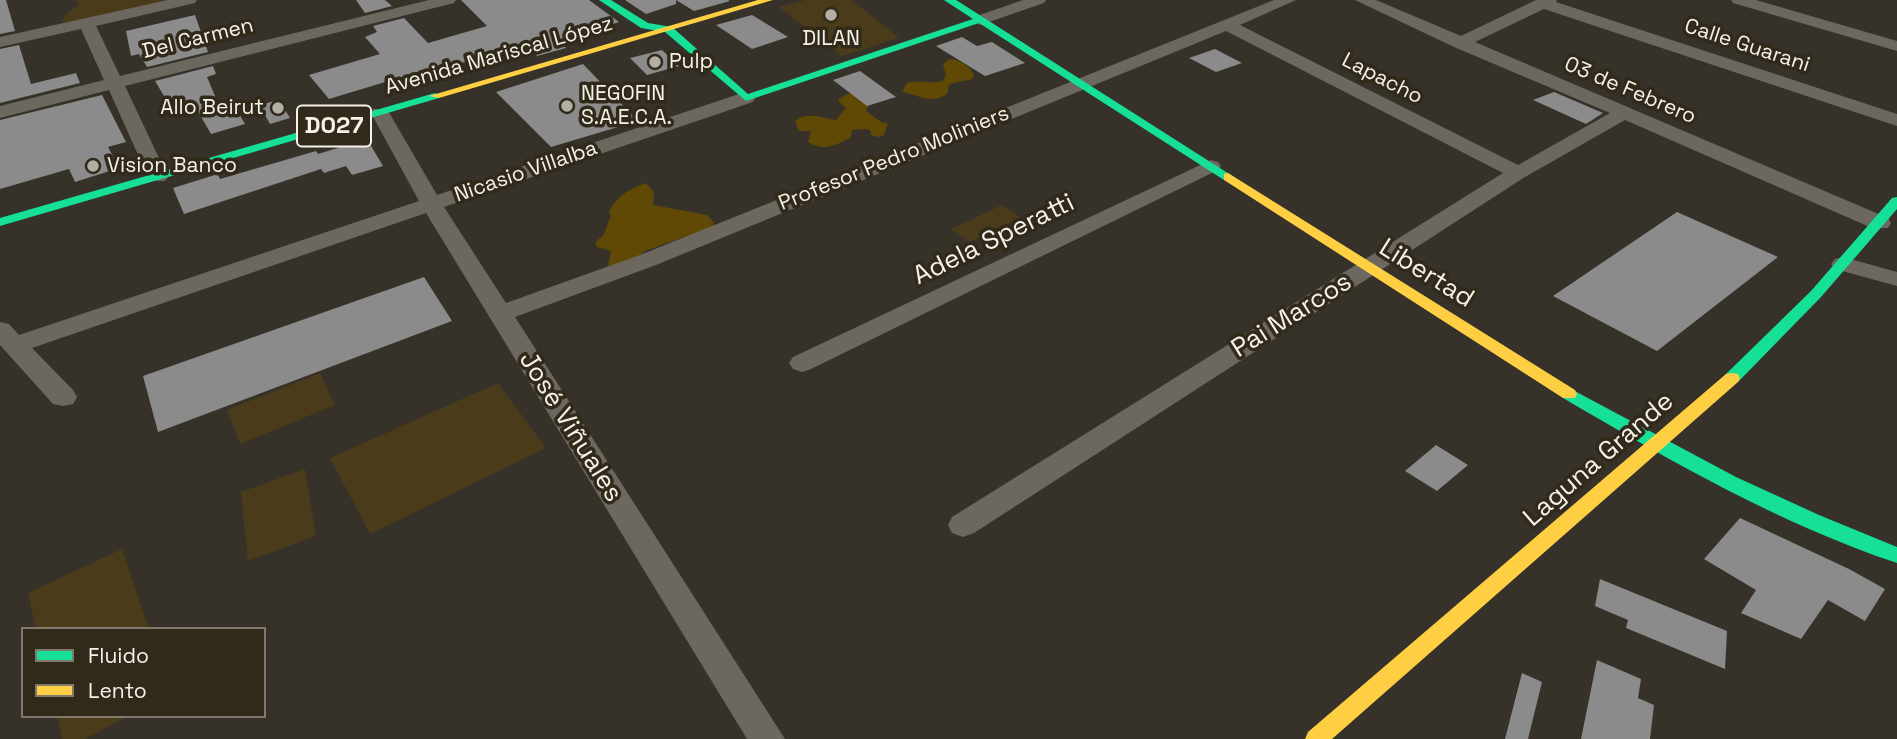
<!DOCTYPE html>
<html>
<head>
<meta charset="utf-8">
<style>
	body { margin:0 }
	#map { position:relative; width:1897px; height:739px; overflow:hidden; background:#363229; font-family:"Space Grotesk",sans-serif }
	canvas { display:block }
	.legend { position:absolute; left:21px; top:627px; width:245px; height:91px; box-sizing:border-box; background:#312a1b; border:2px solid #807a6d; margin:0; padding:9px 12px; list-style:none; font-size:21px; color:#f6f2e8 }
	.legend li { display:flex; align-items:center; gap:14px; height:35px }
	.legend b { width:35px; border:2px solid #807a6d }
</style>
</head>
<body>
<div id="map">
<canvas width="1897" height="739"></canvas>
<ul class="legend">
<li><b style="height:9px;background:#16e098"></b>Fluido</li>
<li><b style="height:9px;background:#ffcf43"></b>Lento</li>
</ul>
</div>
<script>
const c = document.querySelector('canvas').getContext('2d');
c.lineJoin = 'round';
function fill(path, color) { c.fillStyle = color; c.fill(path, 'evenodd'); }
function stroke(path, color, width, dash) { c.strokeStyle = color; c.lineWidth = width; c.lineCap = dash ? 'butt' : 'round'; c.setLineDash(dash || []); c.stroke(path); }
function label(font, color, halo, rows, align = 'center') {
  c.font = font + ' "Space Grotesk",sans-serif'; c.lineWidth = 7; c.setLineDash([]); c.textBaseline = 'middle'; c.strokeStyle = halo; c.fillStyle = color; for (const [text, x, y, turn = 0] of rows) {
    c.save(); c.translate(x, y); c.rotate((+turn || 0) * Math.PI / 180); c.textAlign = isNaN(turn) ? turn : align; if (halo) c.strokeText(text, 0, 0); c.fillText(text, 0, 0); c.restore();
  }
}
fill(new Path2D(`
	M76,0H170L73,23L62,22L66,14L79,5Z
	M805,0H852L899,38L842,56L779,7Z
	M1002,205L1021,218L969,242L951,229Z
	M320,373L335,405L240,444L227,410Z
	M498,383L546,448L370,534L330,458Z
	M305,469L316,536L248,561L241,492Z
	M122,549L149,629H36L28,593Z
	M57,716H128L85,739H62Z`), '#4a3c1a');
fill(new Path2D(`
	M950,59C960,60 972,67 974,76L972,79L949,84L947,94C931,105 919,95 902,92L907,83C919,80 930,84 943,81L946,75L943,64Z
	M857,89L872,98L866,111L881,122L888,123L884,135L878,137L871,135V131L866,129L852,130L851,137C837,145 824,152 808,142L811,131H799L795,121C808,111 821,118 836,120L846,108L839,102V99Z
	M646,183L654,192L653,205L707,215L714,223L712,227L645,251L634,260L616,268L608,266L611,251L597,247L595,243L604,234L611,216L609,212C618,195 628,190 646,183Z`), '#604904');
fill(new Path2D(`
	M0,0H6L15,31L0,34Z
	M356,0H385L392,6L365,13Z
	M461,0H589L619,22L560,41L566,48L537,56L526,44L431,72L428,69L329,99L309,75L380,54L365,37L377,32L373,26L404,18L428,43L487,26Z
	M625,0H676V4L646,14Z
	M676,0H728L730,1L694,11Z
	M195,15L208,52L147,67L139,54L131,56L126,31Z
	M752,15L757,18L788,37L752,49L716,25Z
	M962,37L977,46L992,42L1025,63L985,76L936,46Z
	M19,45L31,84L76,73L80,83L0,103V49Z
	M1215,49L1242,63L1216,72L1189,58Z
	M662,50L679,66L647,75L630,58Z
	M583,64L638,121L551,147L496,92Z
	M213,66L216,74L207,77L222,113L236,109L245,124L211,134L192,101L178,104L175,99L167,101L155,81Z
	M860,71L896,97L867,106L833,80Z
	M1554,92L1603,113L1586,124L1533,100Z
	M102,95L126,142L108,147L119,168L75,182L69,169L0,189V120Z
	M279,100L290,118L270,124L259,105Z
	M367,139L383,166L352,175L346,166L324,173L321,169L184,214L173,188L218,174L220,179L316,151L318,154Z
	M1677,212L1778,257L1657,351L1553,296Z
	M424,277L452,321L158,432L143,376Z
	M1436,445L1468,465L1437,491L1405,471Z
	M1740,518L1849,569L1885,589L1865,621L1828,600L1801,639L1741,613L1756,590L1704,559Z
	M1600,579L1727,631L1725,669L1626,628L1628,620L1595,606Z
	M1597,660L1641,679L1638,698L1654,705L1650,739H1581Z
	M1522,673L1542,682L1528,739H1505Z`), '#8a8b8a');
fill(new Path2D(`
	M168,0H197L195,3L96,26L120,76L429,0H456L454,3L125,86L168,177L165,181H151L148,177L109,90L0,118V106L104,80L81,29L0,47V37Z
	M1023,0H1046L1044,3L986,23L980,25L972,20L974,17Z
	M1274,0H1296L1240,25L1518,165L1610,113L1454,47L1355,0H1376L1461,36L1536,0H1557L1556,2L1897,114V126L1544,9L1475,42L1888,218L1891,223L1888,228H1872L1625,120L1525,177L974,533L963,537L952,533L948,525L952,517L1503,173L1226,31L656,265L515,317L785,739H747L426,213L32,348L73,390L77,397L73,404L63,406L53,404L0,345V322L9,324L19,335L419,201L371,113L373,109H387L437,195L739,94H753L755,98L753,102L444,207L506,303L640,255Z
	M1731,0H1756L1897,41V51L1733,3Z
	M1211,160L1218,162L1221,166L1218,170L811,369L802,372L793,369L789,363L793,357Z
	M1843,257L1897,272V286L1835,269L1831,264L1835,259Z`), '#6c685f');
fill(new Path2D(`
	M599,0H611L648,23L672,27L748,94L973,19L944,0H956L1234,177L1232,180H1224L979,23L746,101L665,32L641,28Z
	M435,93L441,96L439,98L0,226V218Z
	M1897,197V209L1821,297L1738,382H1726L1724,378L1726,374L1811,291L1892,198Z
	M1569,388L1736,477L1819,515L1897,547V563C1780,524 1669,460 1563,398L1561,394Z`), '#16e098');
fill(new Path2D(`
	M758,0H773L439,98L429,96Z
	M1228,173L1575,390L1577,394L1575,398H1563L1224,180V174Z
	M1732,373L1738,374L1740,378L1738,382L1332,739H1305L1308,732L1726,374Z`), '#ffcf43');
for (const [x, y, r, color] of [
	[831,15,7,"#b3afa5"],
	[655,62,7,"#b3afa5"],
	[567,106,7,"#b3afa5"],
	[278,108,7,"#b3afa5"],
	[93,166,7,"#b3afa5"]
]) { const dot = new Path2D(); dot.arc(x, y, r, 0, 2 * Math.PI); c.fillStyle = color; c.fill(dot); stroke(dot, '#312a1b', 2.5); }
label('21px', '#f6f2e8', '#312a1b', [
	["Del Carmen",198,39,-14],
	["Calle Guarani",1747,46,18],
	["Avenida Mariscal López",499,56,-16],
	["Lapacho",1382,79,27],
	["03 de Febrero",1630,91,23],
	["Profesor Pedro Moliniers",894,159,-22],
	["Nicasio Villalba",526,172,-19]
]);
label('21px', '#f6f2e8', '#312a1b', [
	["DILAN",831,39,"center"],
	["Pulp",669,62],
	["NEGOFIN",581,94],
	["S.A.E.C.A.",581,118],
	["Allo Beirut",264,108,"right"],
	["Vision Banco",107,166]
], 'left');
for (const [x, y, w] of [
	[334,126,74]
]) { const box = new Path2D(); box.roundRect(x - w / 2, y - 20.5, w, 41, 5); c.fillStyle = '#312a1b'; c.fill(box); stroke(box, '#f6f2e8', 2); }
label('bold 24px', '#f6f2e8', null, [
	["D027",334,126]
]);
label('26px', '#f6f2e8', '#312a1b', [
	["Adela Speratti",994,240,-26],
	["Libertad",1426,274,32],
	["Pai Marcos",1292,316,-32],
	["José Viñuales",570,427,58],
	["Laguna Grande",1599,460,-41]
]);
</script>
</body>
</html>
